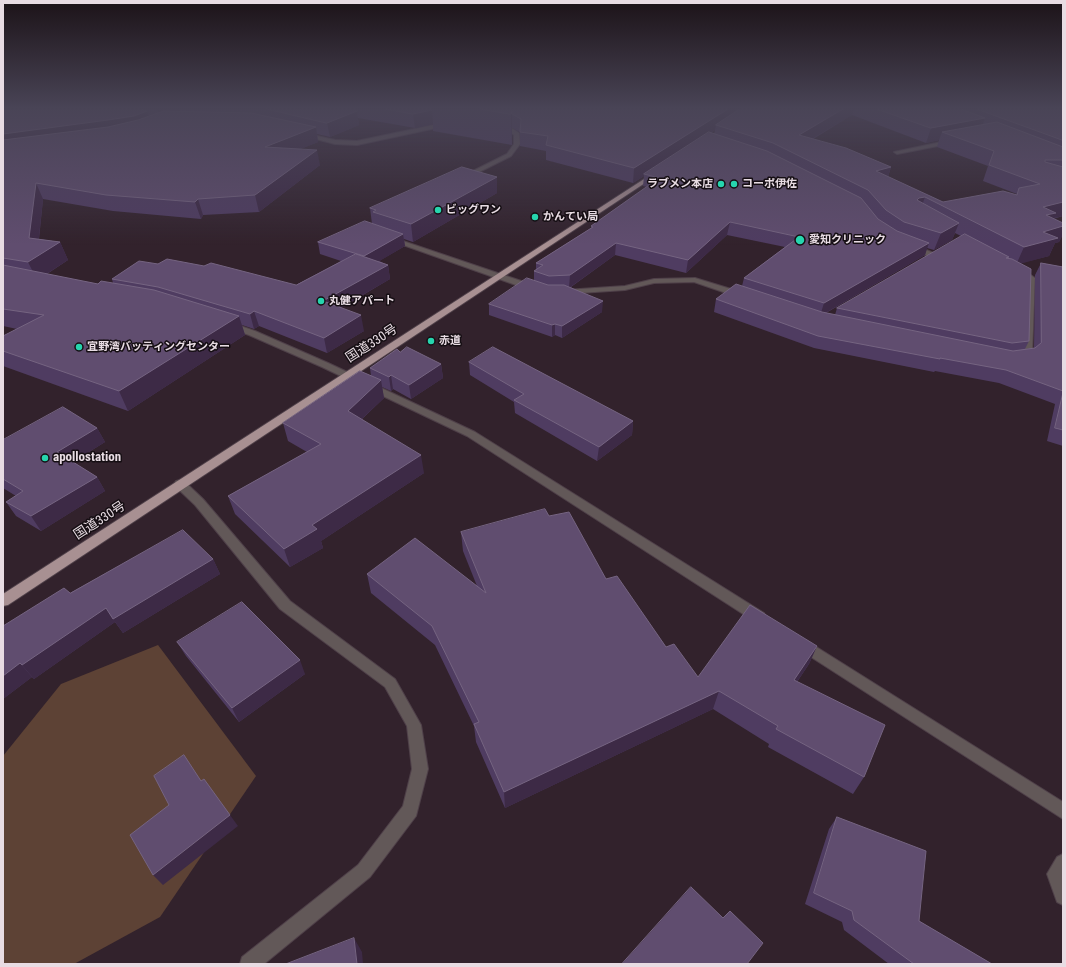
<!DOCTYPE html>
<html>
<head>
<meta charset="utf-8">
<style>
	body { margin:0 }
	#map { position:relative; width:1066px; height:967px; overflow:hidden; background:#32222c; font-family:"Roboto Condensed",sans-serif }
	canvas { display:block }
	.frame { position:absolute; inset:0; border:4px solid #e8dce3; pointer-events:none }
</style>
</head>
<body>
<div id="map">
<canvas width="1066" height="967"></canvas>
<div class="frame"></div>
</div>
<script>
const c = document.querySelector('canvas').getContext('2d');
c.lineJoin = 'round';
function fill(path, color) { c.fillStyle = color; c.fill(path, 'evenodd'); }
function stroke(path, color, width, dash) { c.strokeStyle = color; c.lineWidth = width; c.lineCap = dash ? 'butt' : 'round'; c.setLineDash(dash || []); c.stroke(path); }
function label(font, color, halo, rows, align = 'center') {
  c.font = font + ' "Roboto Condensed","Noto Sans JP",sans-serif'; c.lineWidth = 3; c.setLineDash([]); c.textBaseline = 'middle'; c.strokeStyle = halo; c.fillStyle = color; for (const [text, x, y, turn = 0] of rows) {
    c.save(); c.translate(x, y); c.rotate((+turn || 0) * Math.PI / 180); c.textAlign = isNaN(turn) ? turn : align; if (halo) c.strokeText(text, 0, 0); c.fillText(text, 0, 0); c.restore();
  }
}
fill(new Path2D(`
	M158,645L256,776L160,917L74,964H3V756L61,684Z`), '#5d4235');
const minor = new Path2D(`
	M448,122L450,123V125L357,145L335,144L301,135L304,133L335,140L357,141Z
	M498,125L513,129L519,133L520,144L511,156L467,178H463V176L507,154L514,144V135L509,131L496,128L495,127Z
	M951,140L953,141V143L897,154L894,152Z
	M391,237L536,286L537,288L533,290H530L389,240V238Z
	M909,245H915L938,255L937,257H931L909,249Z
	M1016,269H1022L1035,278L1032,356L1031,358L1022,360L1018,357L1024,354L1027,279L1016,273Z
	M695,278L744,293L745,295L744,297H738L694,282L654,283L625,290L565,294L561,292L565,290L625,286L654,279Z
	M229,322L255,331L328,363L475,432L764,613L766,617L764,621L759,622L754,621L467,436L322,367L249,335L226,327L225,325L226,323Z
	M180,480L184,481L203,499L290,601L395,679L421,725L428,769L416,816L370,877L264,964H240L242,957L358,865L403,806L412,769L407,726L385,687L280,609L195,505L176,487L174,484L176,481Z
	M802,638L1063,802V819L797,648L795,644L797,640Z
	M1063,854V905L1057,902L1047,874L1057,857Z`);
const trunk = new Path2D(`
	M655,172L657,173V175L8,605L3,606V594Z`);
stroke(minor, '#4f4049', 2);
stroke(trunk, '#4f4049', 2);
fill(minor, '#625858');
fill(trunk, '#a89092');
fill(new Path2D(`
	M3,109H296L297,110L303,109H1063V216L1053,219L1063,223V234L1059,242L1055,243L1049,256L1021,263L1029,341L1025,349L1034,348L1035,275L1041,263L1063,267V446L1047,441L1055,404L999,383L935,371L934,372L814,348L714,312L716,299L742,286L744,278L785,247L727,235L686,273L615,255L571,287L602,312L562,338L555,335L552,337L489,315V304L534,281V271L536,270V263L591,228V226L647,187L643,186L644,176L633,183L546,160V151L520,146V132L512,128V145L433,131V124L415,128L358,118L359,125L330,137L317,134L318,142L300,149L320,165L259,212L203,215L201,219L113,211L43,199L39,239L60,242L68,260L47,274L98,284L113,283L112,279L296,285L341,261L320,254L318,242L372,224L370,208L497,193L413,242L404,239L405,246L379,261L388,265L390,279L341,308L364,331L327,353L259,326L254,329L242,325L245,335L128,411L3,366V336L17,329L3,326ZM852,115L926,143L939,140L937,147L988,166L983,181L1017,194L1016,195L943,202L888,177L891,167L813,139ZM715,130L714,134L711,133ZM955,233L961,236L837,308L835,315L826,313L925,255L927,248L934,250L952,240Z
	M400,352L441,364L443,378L411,399L393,389L391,391L382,387L384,398L362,419L424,473L321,541L323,548L290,567L235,514L228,496L307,452L288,441L283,423L371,376L370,368Z
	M469,362L633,421L632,435L597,461L515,413L514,402L470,375Z
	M97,428L105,442L73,462L97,477L105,491L41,531L16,516L6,502L16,496L3,488V440Z
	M549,516L666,647L698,677L817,646L809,664L797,682L864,777L853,794L768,747L769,744L713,709L505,808L476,742L474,726L435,645L371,593L367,574L477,586L463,551L461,532Z
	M213,559L220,574L123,633L115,622L34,679L32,677L3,699V626L70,593Z
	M177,642L305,674L239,722L186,656Z
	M837,817L919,921L992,964H889L844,930L842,922L805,904L829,829Z`), '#4f3c61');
fill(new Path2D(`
	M157,109H179L180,112L161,120Z
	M512,109V145L511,114Z
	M728,109H747L716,125L715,130L646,175L644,174V176L633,183L634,168Z
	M843,109H854L852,115L795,149L799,135Z
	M432,110L433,124L415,128L413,114Z
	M147,111L152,124L3,149V134Z
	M357,111L359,125L330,137L327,123Z
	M985,118L980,133L942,132L939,140L926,143L931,128Z
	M316,127L318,142L269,162L265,147Z
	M317,150L320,165L259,212L255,195Z
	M891,167L886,183L876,171Z
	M497,177V193L413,242L411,224Z
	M36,183L43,199L37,255L29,238Z
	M925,197L919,214L917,200L919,198Z
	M198,199L203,215L201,219L195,202Z
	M1063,202V216L1054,218L1048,230L1043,207Z
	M730,222L727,235L686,273L688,260Z
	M959,223L952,240L934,250L941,233Z
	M1063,226V234L1059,242L1055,243L1049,256L1016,265L1024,247L1043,232Z
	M403,234L405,246L366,269L363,257Z
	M60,242L68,260L37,280L28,262Z
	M616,243L615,255L569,288L570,275Z
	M929,243L925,255L820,316L824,303Z
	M388,265L390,279L326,316L323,301Z
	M603,301L602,312L562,338V326Z
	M254,311L259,326L254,329L250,314Z
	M361,315L364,331L327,353L324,338Z
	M239,316L245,335L128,411L119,391Z
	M555,324V335L552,337V325Z
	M441,364L443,378L411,399L409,385Z
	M391,375L393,389L391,391L389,377Z
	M381,380L384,398L352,428L348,411Z
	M633,421L632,435L597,461L599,447Z
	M97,428L105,442L66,466L57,452Z
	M421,455L424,473L321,541L323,548L290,567L284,549L312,525Z
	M97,477L105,491L41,531L31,516Z
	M213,559L220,574L123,633L113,619Z
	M106,608L115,622L34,679L22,665Z
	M817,646L809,664L786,698L794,680Z
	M300,660L305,674L239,722L232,708Z
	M20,663L32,677L3,699V676Z
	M719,691L713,709L505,808L504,792Z
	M230,815L238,826L163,885L153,875Z
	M354,938L362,952L363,964H357Z`), '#3d2a46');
const building = new Path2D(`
	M3,109H141L147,111L134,116L108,120L3,134Z
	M267,109H296L297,110L303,109H357V111L327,123Z
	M386,109H432V110L413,114Z
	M480,109H512V113L511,114Z
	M512,109H728L634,168L546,145L548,136L520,132L521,119L512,114Z
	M740,109H843L799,135L846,148L891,167L876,171L943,202L1003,191L1017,195L1019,188L1040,184L989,165L994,151L942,132L997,122L1063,147V160H1045V162L1063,167V202L1043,207L1056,213L1046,215L1063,223V226L1043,232L1058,238L1024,247L925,197L919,198L917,200L959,223L941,233L904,222L886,210L868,190L773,143L716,125Z
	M877,109H961L985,118L931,128Z
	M977,109H1063V140Z
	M164,111L251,113L316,127L265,147L317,150L255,195L198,199L195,202L106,195L36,183L29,238L60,242L28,262L3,258V140L108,127L138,120Z
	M709,132L767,151L861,198L878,219L897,231L929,243L824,303L744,278L799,237L730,222L688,260L616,243L570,275L549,276L534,271L543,265L536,263L593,227L591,226L659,178L644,174Z
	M462,167L497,177L411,224L373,212L376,210L370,208Z
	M365,221L403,234L364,256L318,242Z
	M965,234L1009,257L1006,258L1012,259L1031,269L1029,341L1012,343L837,308Z
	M356,254L388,265L323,301L361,315L324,338L254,311L250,314L158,287L112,279L139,261L158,264L167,259L204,266L211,263L296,285Z
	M1041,263L1063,267V391L1006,370L940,358V359L818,336L716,299L736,284L822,312L1013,351L1035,348L1041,343Z
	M3,265L98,284L101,281L154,290L239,316L119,391L3,351V336L44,315L3,309Z
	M527,278L548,285H564L603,301L562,326L555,324L552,325L489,304Z
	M407,347L441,364L409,385L391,375L389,377L370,368L397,349L400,352Z
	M493,347L633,421L599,447L514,400L524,394L469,362Z
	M360,371L381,380L348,411L421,455L312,525L317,529L284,549L228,496L321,444L283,423Z
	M1063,393V430L1055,428Z
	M63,407L97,428L57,452L97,477L31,516L6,502L23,491L3,479V440Z
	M545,509L549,516L569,512L606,579L617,576L666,647L674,644L698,677L750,605L817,646L794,680L885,725L864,777L776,729L778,726L719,691L504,792L474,724L479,722L432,626L367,574L415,538L486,593L461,532Z
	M183,530L213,559L113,619L106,608L22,665L20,663L3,676V626L64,588L70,593Z
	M242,602L300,660L232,708L177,642Z
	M184,755L201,781L204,779L230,815L153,875L130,835L169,805L154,776Z
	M837,817L926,851L919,921L992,964H914L854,920L852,911L814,893Z
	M691,887L723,918L730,911L763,943L747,964H622Z
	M354,938L357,964H286Z`);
fill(building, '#604d6f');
stroke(building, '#756481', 1);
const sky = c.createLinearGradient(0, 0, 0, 245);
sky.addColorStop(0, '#1c1318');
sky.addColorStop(0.44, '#494456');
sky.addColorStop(1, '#49445600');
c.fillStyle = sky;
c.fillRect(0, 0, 1066, 245);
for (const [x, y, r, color] of [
	[721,184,4,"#26d5ae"],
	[734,184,4,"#26d5ae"],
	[438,210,4,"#26d5ae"],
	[535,217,4,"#26d5ae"],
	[800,240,5,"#26d5ae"],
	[321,301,4,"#26d5ae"],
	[431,341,4,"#26d5ae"],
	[79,347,4,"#26d5ae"],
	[45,458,4,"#26d5ae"]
]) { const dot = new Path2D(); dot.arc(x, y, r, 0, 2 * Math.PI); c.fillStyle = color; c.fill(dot); stroke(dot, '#150e13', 1.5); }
label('bold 11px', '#e8dce3', '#150e13', [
	["ラブメン本店",713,184,"right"],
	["コーポ伊佐",742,184],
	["ビッグワン",446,210],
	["かんてい局",543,217],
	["愛知クリニック",809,240],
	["丸健アパート",329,301],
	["赤道",439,341],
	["宜野湾バッティングセンター",87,347]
], 'left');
label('13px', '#e8dce3', '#150e13', [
	["国道330号",372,344,-33],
	["国道330号",100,521,-33]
]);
label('bold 13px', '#e8dce3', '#150e13', [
	["apollostation",53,458]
], 'left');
</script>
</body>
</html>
